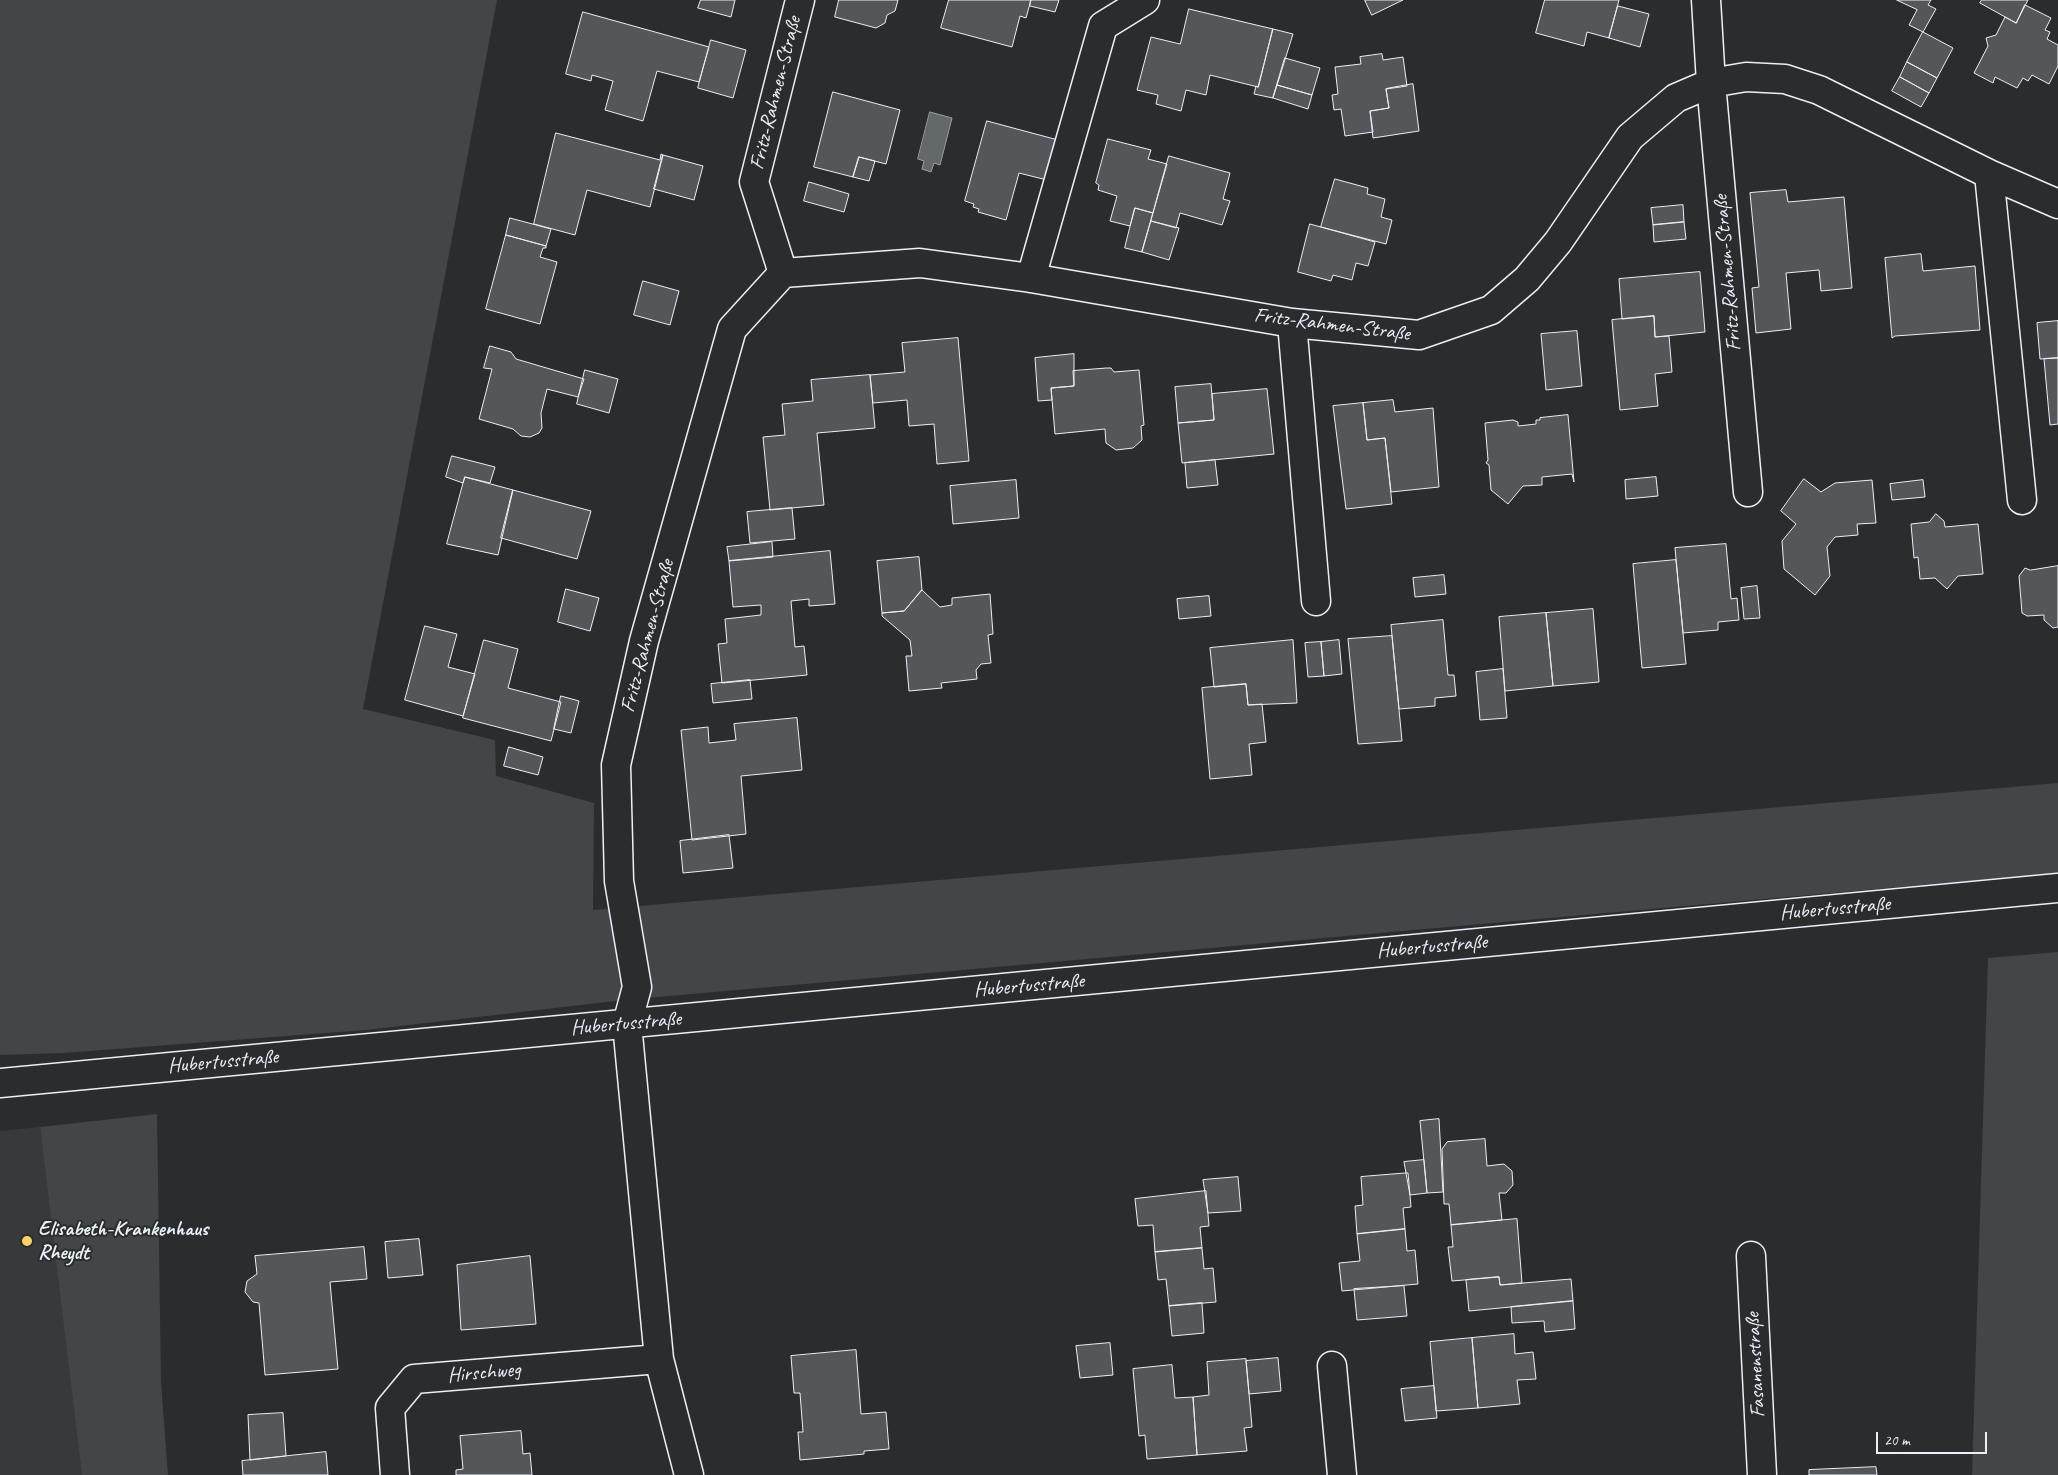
<!DOCTYPE html>
<html>
<head>
<meta charset="utf-8">
<style>
	body { margin:0 }
	#map { position:relative; width:2058px; height:1475px; overflow:hidden; background:#2a2d2e; font-family:Caveat,sans-serif }
	canvas { display:block }
	.scale { position:absolute; left:1876px; top:1432px; width:111px; height:22px; box-sizing:border-box; border:2px solid #e8f1f8; border-top:0; padding-left:6px; font-size:15px; line-height:18px; white-space:nowrap; color:#e8f1f8; -webkit-text-stroke:4px #2a2d2e; paint-order:stroke }
</style>
</head>
<body>
<div id="map">
<canvas width="2058" height="1475"></canvas>
<div class="scale">20 m</div>
</div>
<script>
const c = document.querySelector('canvas').getContext('2d');
c.lineJoin = 'round';
function fill(path, color) { c.fillStyle = color; c.fill(path, 'evenodd'); }
function stroke(path, color, width, dash) { c.strokeStyle = color; c.lineWidth = width; c.lineCap = dash ? 'butt' : 'round'; c.setLineDash(dash || []); c.stroke(path); }
function label(font, color, halo, rows, align = 'center') {
  c.font = font + ' Caveat,sans-serif'; c.lineWidth = 4; c.setLineDash([]); c.textBaseline = 'middle'; c.strokeStyle = halo; c.fillStyle = color; for (const [text, x, y, turn = 0] of rows) {
    c.save(); c.translate(x, y); c.rotate((+turn || 0) * Math.PI / 180); c.textAlign = isNaN(turn) ? turn : align; if (halo) c.strokeText(text, 0, 0); c.fillText(text, 0, 0); c.restore();
  }
}
fill(new Path2D(`
	M40,1127L68,1351L82,1475H0V1131Z`), '#363a3b');
fill(new Path2D(`
	M0,0H497L363,709L495,740L496,776L594,803L593,910L2058,783V873L624,1000L366,1030L63,1053L0,1055Z
	M2058,952V1475H1972L1988,958Z
	M157,1114L161,1382L168,1475H82L40,1127Z`), '#424648');
const water = new Path2D(`
	M930,112L952,118L940,165L934,163L931,172L922,169L924,161L918,159Z`);
fill(water, '#63686b');
stroke(water, '#989fa3', 1);
const building = new Path2D(`
	M701,0H735L731,17L698,8Z
	M839,0H898L895,11L887,15L885,23L876,28L835,17Z
	M949,0H1031L1026,18L1020,16L1012,47L941,28Z
	M1031,0H1059L1055,12L1030,6Z
	M1365,0H1403L1372,15Z
	M1545,0H1619L1609,38L1587,32L1584,46L1536,33Z
	M1897,0H1931L1928,5L1936,9L1923,32L1909,25L1917,10Z
	M1982,0H2028L2016,23L1980,3Z
	M2025,5L2051,18L2045,30L2050,32L2047,39L2058,45V66L2049,84L2032,75L2028,81L2023,78L2017,88L1995,77L1993,83L1974,73L1988,46L1986,38L1996,35L2005,17L2016,23Z
	M1618,6L1649,14L1640,47L1609,38Z
	M1189,9L1273,29L1258,87L1210,75L1206,95L1186,90L1181,111L1156,104L1158,95L1137,90L1151,37L1180,44Z
	M583,12L709,47L699,82L657,71L643,121L605,110L613,81L592,75L591,81L566,74Z
	M1273,29L1293,34L1273,98L1254,94L1256,86L1258,87Z
	M1923,32L1953,48L1937,78L1907,62Z
	M711,40L746,50L733,98L698,88Z
	M1382,54L1383,60L1403,57L1407,86L1386,89L1389,108L1370,111L1373,132L1345,136L1341,109L1334,110L1332,95L1338,94L1335,67L1361,64L1360,57Z
	M1285,58L1320,68L1312,95L1277,85Z
	M1907,62L1937,78L1929,93L1900,77Z
	M1900,77L1929,93L1921,107L1892,91Z
	M1413,84L1419,131L1373,138L1370,111L1389,108L1386,89Z
	M1277,85L1312,95L1308,109L1273,98Z
	M833,92L900,110L886,164L859,157L853,177L814,167Z
	M987,121L1058,140L1047,180L1019,173L1006,220L978,212L979,209L973,207L974,204L965,201Z
	M556,133L660,160L661,154L663,155L650,207L587,190L575,235L534,224Z
	M1108,139L1151,150L1148,159L1167,164L1153,213L1135,208L1130,226L1110,221L1117,196L1098,190L1099,185L1096,183Z
	M663,155L703,166L694,200L654,189Z
	M1169,156L1230,173L1223,199L1230,201L1222,225L1180,213L1176,228L1151,221Z
	M859,157L875,161L869,181L853,177Z
	M1335,179L1368,188L1367,194L1385,199L1381,217L1392,220L1386,244L1321,227Z
	M809,182L849,194L844,212L804,201Z
	M1786,190L1788,202L1844,197L1852,288L1821,291L1819,270L1786,273L1791,329L1756,333L1752,288L1759,287L1750,193Z
	M1683,205L1684,222L1653,225L1651,208Z
	M1135,208L1153,213L1142,252L1125,248Z
	M510,218L551,229L546,246L506,235Z
	M1151,221L1179,228L1169,260L1142,252Z
	M1684,222L1686,239L1654,242L1653,225Z
	M1310,224L1375,242L1368,266L1356,263L1352,280L1333,275L1331,281L1298,272Z
	M506,235L546,246V248H543L540,257L557,262L540,324L486,309Z
	M1921,254L1923,271L1975,266L1980,330L1895,336L1892,338L1885,258Z
	M1700,272L1705,332L1655,337L1654,316L1622,319L1619,279Z
	M643,281L679,291L670,325L634,315Z
	M1654,316L1655,337L1669,336L1672,372L1655,374L1658,406L1620,410L1612,320Z
	M2058,321V358L2040,359L2037,323Z
	M1577,331L1582,386L1546,390L1541,334Z
	M958,338L969,461L937,464L934,424L909,426L907,400L873,403L870,375L905,372L902,343Z
	M490,346L511,352L516,359L584,379L578,397L547,389L541,413L542,428L539,433L530,437L521,436L513,429L479,419L492,369L484,368Z
	M1074,354V386L1051,388L1052,400L1038,401L1035,358Z
	M2058,358V424L2050,425L2044,359Z
	M1107,368H1111L1114,372L1139,370L1144,425L1141,426L1142,440L1133,448L1116,450L1106,443L1105,429L1055,434L1051,388L1074,386L1073,371Z
	M585,370L618,379L609,413L577,404Z
	M870,375L875,428L817,433L824,505L770,510L763,437L785,435L782,404L813,401L811,380Z
	M1211,384L1214,420L1178,423L1175,387Z
	M1267,389L1274,454L1182,463L1178,423L1214,420L1212,394Z
	M1393,400L1395,412L1433,408L1439,487L1391,492L1385,438L1367,440L1363,403Z
	M1363,403L1367,440L1385,438L1392,504L1346,509L1333,406Z
	M1568,415L1574,482L1572,474L1542,477V485L1523,486L1508,504L1491,490L1489,465L1486,463L1488,460L1485,423L1513,420L1518,422V426L1536,424V420H1540V418Z
	M452,456L495,467L490,483L465,477L463,483L446,477Z
	M1215,460L1218,485L1187,488L1185,463Z
	M465,477L513,490L498,555L447,544Z
	M1656,477L1658,496L1626,499L1625,480Z
	M1804,479L1821,492L1835,483L1872,480L1876,523L1857,524L1858,535L1835,537L1827,547L1830,576L1815,595L1784,569L1782,541L1796,524L1781,511Z
	M1016,480L1019,518L953,524L950,486Z
	M1923,480L1925,497L1892,500L1890,484Z
	M513,490L591,511L577,559L501,538Z
	M792,508L795,539L750,543L747,512Z
	M1936,514L1944,521L1945,527L1978,524L1983,574L1958,576L1947,589L1935,578L1920,579L1918,557L1914,558L1911,524L1929,522Z
	M772,542L773,557L729,561L727,547Z
	M1726,544L1731,599L1737,598L1739,620L1718,622V630L1683,633L1675,548Z
	M830,551L835,604L809,606V599L791,601L795,647L804,646L807,675L722,683L718,644L727,643L725,619L761,615V605L733,607L729,561Z
	M919,557L922,590L904,611L882,613L877,561Z
	M1676,560L1686,664L1642,668L1633,564Z
	M2058,566V627L2053,628L2044,620V615L2027,616L2022,613L2019,576L2025,568L2030,570Z
	M1444,575L1446,594L1415,597L1413,578Z
	M1757,586L1760,618L1744,619L1741,588Z
	M566,589L599,598L590,631L558,622Z
	M922,590L940,607L952,605V598L990,594L993,634L988,635L991,663L981,664L976,670L977,679L941,683L942,688L909,691L906,656H912L910,640L882,616V613L904,611Z
	M1209,596L1211,616L1179,619L1177,599Z
	M1593,609L1599,682L1553,686L1546,613Z
	M1546,613L1553,686L1505,691L1499,617Z
	M1443,620L1448,675H1454L1456,696L1435,698V706L1399,709L1391,625Z
	M425,626L457,634L448,667L475,674L463,716L405,700Z
	M1392,636L1402,741L1358,744L1348,639Z
	M484,640L518,649L508,688L561,702L551,741L463,718Z
	M1293,640L1297,703L1248,705L1246,684L1214,687L1210,648Z
	M1339,640L1342,674L1324,676L1321,642Z
	M1321,642L1324,676L1308,677L1305,643Z
	M1503,669L1507,718L1480,720L1476,672Z
	M750,680L752,699L713,703L711,684Z
	M1246,684L1248,705L1262,704L1266,742L1249,744L1252,775L1210,779L1202,688Z
	M561,696L579,701L571,733L554,729Z
	M797,718L802,770L741,776L746,834L692,840L681,730L708,727L709,743L736,740L734,724Z
	M509,747L543,757L538,775L504,766Z
	M729,835L733,868L683,873L680,841Z
	M1439,1119L1443,1192L1427,1193L1420,1121Z
	M1485,1139L1487,1166L1504,1164L1512,1171L1513,1185L1506,1193H1499L1502,1220L1451,1225L1449,1204H1444L1442,1149L1447,1142Z
	M1424,1160L1427,1193L1410,1195L1404,1162Z
	M1405,1173H1408L1411,1207L1403,1208L1405,1229L1357,1234L1355,1206L1363,1205L1361,1177Z
	M1238,1177L1241,1211L1208,1213L1203,1180Z
	M1206,1191L1209,1226L1200,1227L1202,1248L1155,1252L1153,1225L1138,1226L1135,1199Z
	M1517,1219L1522,1283L1500,1285L1499,1277L1452,1281L1448,1247H1453L1451,1225Z
	M1405,1229L1407,1251L1415,1250L1418,1284L1342,1291L1339,1263L1360,1261L1357,1234Z
	M419,1239L423,1275L388,1278L385,1242Z
	M364,1247L367,1279L330,1282L338,1369L265,1375L259,1303L253,1302L245,1292L247,1281L257,1274L255,1256Z
	M1202,1248L1204,1269L1213,1268L1216,1302L1169,1306L1166,1279L1158,1280L1155,1252Z
	M530,1256L536,1324L461,1330L457,1265Z
	M1499,1277L1500,1285L1571,1279L1573,1301L1469,1311L1466,1280Z
	M1404,1286L1407,1316L1357,1320L1354,1289Z
	M1573,1301L1575,1329L1545,1332L1544,1321L1512,1323L1511,1307Z
	M1202,1303L1204,1333L1172,1336L1169,1306Z
	M1514,1334L1515,1354L1533,1352L1536,1379L1517,1380L1520,1404L1478,1408L1472,1338Z
	M1472,1338L1478,1408L1436,1411L1430,1342Z
	M1110,1343L1113,1375L1080,1378L1076,1346Z
	M856,1350L861,1414L886,1412L889,1449L864,1451V1454L800,1460L798,1432H803L800,1393H794L791,1356Z
	M1278,1358L1281,1391L1249,1394L1246,1361Z
	M1246,1359L1252,1427L1244,1428L1247,1451L1197,1455L1193,1397L1209,1395L1207,1362Z
	M1172,1365L1175,1398L1193,1397L1197,1455L1147,1459L1145,1435L1139,1436L1133,1369Z
	M1434,1386L1437,1418L1405,1421L1401,1389Z
	M283,1413L286,1456L250,1460L248,1415Z
	M521,1431L523,1454L530,1453L532,1475H456V1470L463,1469L460,1436Z
	M326,1452L328,1475H243L242,1461Z
	M1876,1467L1877,1475H1809V1470Z`);
fill(building, '#535759');
stroke(building, '#e8f1f8', 1);
const minor = new Path2D(`
	M1706,0L1711,83L1748,492
	M1989,174L2022,500
	M783,273L754,182L800,0
	M1031,278L1103,26L1145,0
	M1292,323L1316,601
	M1751,1256L1762,1475
	M1332,1366L1342,1475
	M395,1475L390,1408L414,1379L659,1359
	M689,1475L659,1359L627,1024L637,987L619,881L616,765L644,641L732,329L783,273L920,263L1031,278L1292,323L1419,335L1491,310L1527,279L1558,242L1630,137L1676,98L1711,83L1746,77L1785,79L1819,90L1989,174L2058,204`);
const major = new Path2D(`
	M0,1083L2058,888`);
stroke(minor, '#e8f1f8', 31);
stroke(major, '#e8f1f8', 31);
stroke(minor, '#2a2d2e', 28);
stroke(major, '#2a2d2e', 28);
for (const [x, y, r, color] of [
	[27,1241,6,"#ffd166"]
]) { const dot = new Path2D(); dot.arc(x, y, r, 0, 2 * Math.PI); c.fillStyle = color; c.fill(dot); stroke(dot, '#2a2d2e', 2); }
label('21px', '#e8f1f8', '#2a2d2e', [
	["Fritz-Rahmen-Straße",776,93,-76],
	["Fritz-Rahmen-Straße",1728,273,-95],
	["Fritz-Rahmen-Straße",1332,325,7],
	["Fritz-Rahmen-Straße",648,636,-75],
	["Hubertusstraße",1835,909,-5],
	["Hubertusstraße",1432,947,-5],
	["Hubertusstraße",1029,986,-5],
	["Hubertusstraße",626,1024,-5],
	["Hubertusstraße",223,1062,-5],
	["Fasanenstraße",1756,1365,-93],
	["Hirschweg",484,1373,-5]
]);
label('bold 21px', '#e8f1f8', '#2a2d2e', [
	["Elisabeth-Krankenhaus",38,1229],
	["Rheydt",38,1253]
], 'left');
</script>
</body>
</html>
